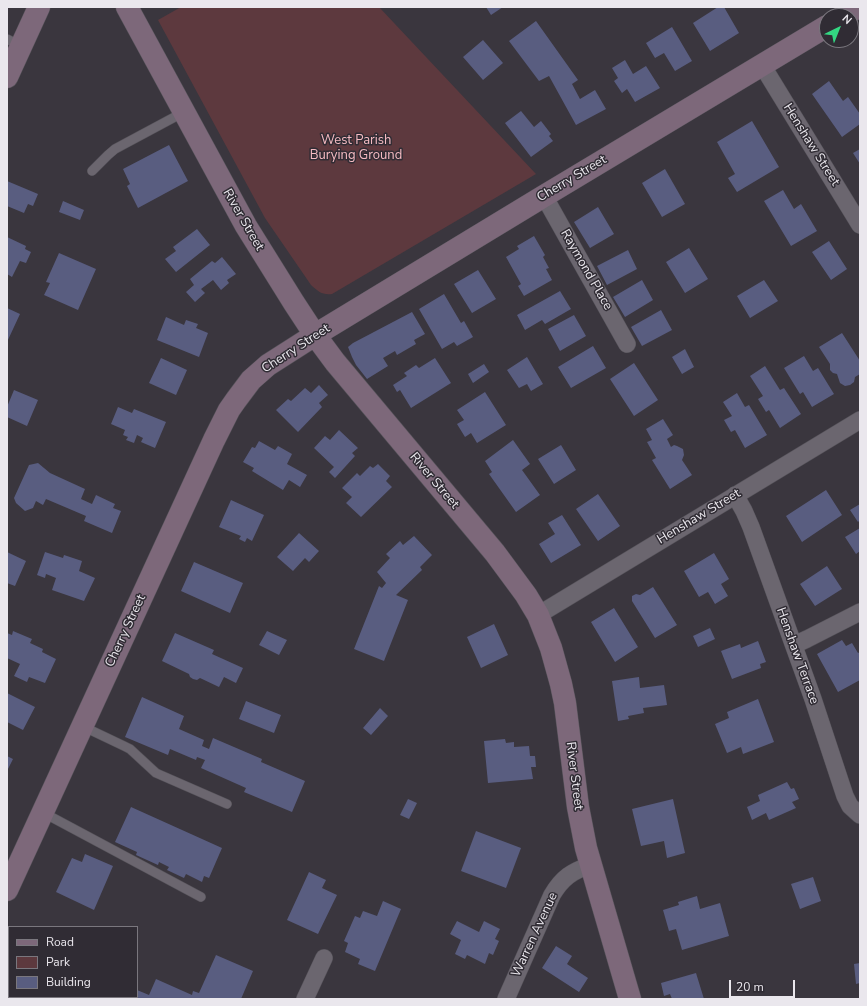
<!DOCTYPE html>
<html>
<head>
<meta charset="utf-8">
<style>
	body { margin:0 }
	#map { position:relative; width:867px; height:1006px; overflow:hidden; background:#3a363e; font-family:"Nunito Sans",sans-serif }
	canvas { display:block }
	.frame { position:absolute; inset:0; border:8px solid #eae7ed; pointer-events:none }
	.legend { position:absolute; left:8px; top:926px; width:130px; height:72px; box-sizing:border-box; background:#302c34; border:1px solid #7a777e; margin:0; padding:5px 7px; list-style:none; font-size:12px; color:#eae7ed }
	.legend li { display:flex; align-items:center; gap:8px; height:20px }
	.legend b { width:20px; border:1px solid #7a777e }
	.north { position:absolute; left:819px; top:8px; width:40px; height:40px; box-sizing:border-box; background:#302c34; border:1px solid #7a777e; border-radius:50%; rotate:43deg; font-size:11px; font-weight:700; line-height:16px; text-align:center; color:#eae7ed }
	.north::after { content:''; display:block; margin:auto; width:14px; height:18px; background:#33d882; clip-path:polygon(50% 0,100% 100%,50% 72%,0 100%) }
	.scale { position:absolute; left:729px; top:980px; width:66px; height:18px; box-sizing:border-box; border:2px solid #eae7ed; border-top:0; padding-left:5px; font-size:12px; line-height:14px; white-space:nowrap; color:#eae7ed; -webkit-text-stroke:3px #302c34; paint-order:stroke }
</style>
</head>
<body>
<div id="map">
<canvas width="867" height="1006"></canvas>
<div class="frame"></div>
<ul class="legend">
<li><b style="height:5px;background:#7d687a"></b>Road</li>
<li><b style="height:11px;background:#5d393e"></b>Park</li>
<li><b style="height:11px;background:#595d80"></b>Building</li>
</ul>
<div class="north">N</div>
<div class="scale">20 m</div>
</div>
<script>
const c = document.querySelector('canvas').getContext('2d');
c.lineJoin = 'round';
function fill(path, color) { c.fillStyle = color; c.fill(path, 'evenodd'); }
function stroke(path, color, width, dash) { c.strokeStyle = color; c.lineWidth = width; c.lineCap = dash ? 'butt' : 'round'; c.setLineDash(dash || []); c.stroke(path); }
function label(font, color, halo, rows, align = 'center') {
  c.font = font + ' "Nunito Sans",sans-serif'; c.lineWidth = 3; c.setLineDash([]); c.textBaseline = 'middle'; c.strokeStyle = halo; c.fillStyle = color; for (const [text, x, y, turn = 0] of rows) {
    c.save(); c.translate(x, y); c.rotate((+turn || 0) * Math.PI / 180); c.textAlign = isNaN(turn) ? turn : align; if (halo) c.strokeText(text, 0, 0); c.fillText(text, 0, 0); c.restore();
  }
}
fill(new Path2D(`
	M181,7H379L536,174L332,294C322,295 319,292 311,285L265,218L158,20Z`), '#5d393e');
fill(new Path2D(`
	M486,7H503L491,15Z
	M718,7H724L739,33L710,51L693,23Z
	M536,21L578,80L572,84L580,99L595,90L606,109L576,125L549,76L539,81L509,41Z
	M672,27L692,61L675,71L664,53L655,58L646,43Z
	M483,40L503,63L483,80L463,57Z
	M625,60L633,74L646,66L660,88L635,102L627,89L622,93L614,81L618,78L612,68Z
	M829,81L843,101L848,97L860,114V124L842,137L812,94Z
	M521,111L534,127L541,121L551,134L549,136L553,141L531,157L505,123Z
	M752,121L779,167L737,192L728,178L735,174L717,142Z
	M169,145L188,181L138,208L127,186L130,184L123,169Z
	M860,149V164L853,153Z
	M665,169L685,204L662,217L642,183Z
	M7,181L38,194L33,206L28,204L24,213L7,206Z
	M783,190L794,209L801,204L817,231L791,246L764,201Z
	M63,201L84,210L80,220L59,212Z
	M598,207L614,234L590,248L574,222Z
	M197,229L210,245L176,272L165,259L176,251L173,247Z
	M534,236L545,255L543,257L549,268L546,269L552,280L524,296L518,286L521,284L506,257L519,249L517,246Z
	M7,237L26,246L25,249L31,252L26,263L20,261L12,277L7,274Z
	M829,241L847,269L831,280L812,252Z
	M689,248L708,279L685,293L666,262Z
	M628,250L637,269L607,285L597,266Z
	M59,253L96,269L78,310L44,295L50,283L46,282Z
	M222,257L236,274L227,280L229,283L221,290L213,280L201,289L205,293L195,302L186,292L194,285L190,279L212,261L215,263Z
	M478,270L496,299L472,313L454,284Z
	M642,280L653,300L625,317L613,297Z
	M764,280L778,301L750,318L737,296Z
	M560,291L571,309L545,324L542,320L525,330L517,315Z
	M444,294L461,323L464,321L473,337L457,346L454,342L442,349L419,309Z
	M7,308L20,314L7,342Z
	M661,310L672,330L642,346L631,327Z
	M412,312L425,334L414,340L416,344L397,355L395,351L383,358L388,366L367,379L356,365L352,357L348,347L353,343Z
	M574,315L586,336L560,351L548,329Z
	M166,317L184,325L186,320L198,324L196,328L208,333L199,357L157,340Z
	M842,333L860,361V374L855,377L854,382L850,385L845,386L840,383L837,374L833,373L830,370V364L819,347Z
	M593,346L606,368L571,388L558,367Z
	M685,349L694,367L682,374L672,357Z
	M804,356L813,371L818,368L834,394L812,407L803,392L800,394L784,368Z
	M527,357L543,384L531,391L527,384L519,388L507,370Z
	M161,358L187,370L176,395L149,383Z
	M435,358L451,383L411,408L400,390L397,392L393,385L407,376L404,373L416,365L419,368Z
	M634,363L658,400L634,416L610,379Z
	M484,364L489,372L473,383L468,374Z
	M765,366L780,390L784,388L801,414L780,428L769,410L766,412L758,399L763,396L750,376Z
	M319,385L328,395L319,403L322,407L298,432L276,410L288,399L291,401L305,388L311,393Z
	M14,390L38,400L27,426L7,417V407Z
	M485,392L506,425L477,443L471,433L465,437L457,424L464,420L457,410Z
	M737,393L745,407L749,405L767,435L745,448L735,430L731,432L724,420L732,416L723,402Z
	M118,407L132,413L134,409L166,422L155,448L141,442L143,438L137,435L134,443L126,440L128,437L123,435L125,430L111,424Z
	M663,419L673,435L667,439L671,447L674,445L677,446L683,449L684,455L682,460L692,475L670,489L652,460L656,458L647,442L652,440L646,429Z
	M339,430L358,448L352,453L355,456L335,478L329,472L334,467L314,448L325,436L330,440Z
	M513,440L530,464L522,470L540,495L516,512L489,474L492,472L485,461Z
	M259,441L275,450L278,446L292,454L287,464L307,475L300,487L289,480L283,490L252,471L254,468L243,462L252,447L255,448Z
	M561,445L576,470L554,484L538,459Z
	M38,463L50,473L85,489L81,499L92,504L96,495L115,504L113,508L121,511L112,533L84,521L86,516L46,499L43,505L36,501L33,508L25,511L16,503L14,498L29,465Z
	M378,464L390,476L386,481L392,487L361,517L346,503L352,497L342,488L357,473L360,476L370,466L373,468Z
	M826,490L842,515L802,542L786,516Z
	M598,494L620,526L598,541L576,509Z
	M231,500L264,515L252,541L247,538L245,542L239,539L241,536L219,527Z
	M860,504V520L858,522L850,510Z
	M562,515L581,545L551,563L539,544L555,534L548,523Z
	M860,528V551L856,554L845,537Z
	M299,533L319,551L309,562L305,558L293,571L277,557Z
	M414,536L432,555L420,567L422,570L396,595L408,600L384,661L354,649L379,586L382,588L386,583L377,572L390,558L386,554L400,541L403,545Z
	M7,552L26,561L15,586L7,583Z
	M45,552L63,558L64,555L82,561L79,571L95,578L84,601L52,590L56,578L46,574L45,578L37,575Z
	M714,553L729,579L721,584L728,596L715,604L708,592L699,597L684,571Z
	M194,562L243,583L230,613L181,591Z
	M827,566L842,589L815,606L800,584Z
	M653,587L677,625L655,638L632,601V596L636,594L640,595Z
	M614,608L638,647L615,662L591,622Z
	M494,624L508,655L481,668L467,637Z
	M710,628L715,639L698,647L693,636Z
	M13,631L32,639L30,643L43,649L42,652L56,659L45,683L29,677L27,682L14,676L20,664L7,658V633L12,635Z
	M267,631L287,640L279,655L259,645Z
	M175,633L214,650L212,654L243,668L236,683L224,677L219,687L200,678L197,680L193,679L190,677L189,674L162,661Z
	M842,640L846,646L852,643L858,653L860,652V680L838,692L817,654Z
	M758,641L766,662L760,664L761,668L732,679L721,651L740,644L741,648Z
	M639,677L640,688L664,685L667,705L643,708L644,713L628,716L629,719L618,721L612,681Z
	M7,693L35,707L23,730L7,722Z
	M142,697L184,716L179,729L204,740L202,746L209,749L213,738L262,759L261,762L305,781L292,812L244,792L246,788L201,768L205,760L197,757L196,760L170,749L168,755L125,737Z
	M758,699L774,742L743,754L741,747L727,753L715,724L729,718L727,712Z
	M246,701L281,715L274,733L239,719Z
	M380,708L388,716L371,735L363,728Z
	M505,739L506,743L514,742V747L529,746L530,756H535L536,767H531L533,779L488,783L484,741Z
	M7,756L13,759L7,771Z
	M787,782L791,789L794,788L799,799L792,802L796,808L769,820L766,813L752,820L747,807L760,801L758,795Z
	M408,799L417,803L409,819L400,815Z
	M673,799L685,853L667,858L664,841L641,846L632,809Z
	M131,807L222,848L209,878L204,876L202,882L186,874L184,878L167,870L169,867L159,862L158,865L136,855L137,852L115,842Z
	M476,831L521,848L506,888L461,871Z
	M85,854L113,866L94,910L56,892L72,858L82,862Z
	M309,872L326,880L322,888L337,895L318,934L287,920Z
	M813,877L821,901L800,909L791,884Z
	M697,896L700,909L720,903L729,936L682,950L676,929L669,931L663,910L679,905L678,902Z
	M383,901L401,909L375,971L358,964L360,959L345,952L348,943L344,941L355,916L360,918L363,911L377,916Z
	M457,921L479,932L484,921L500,929L495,939L499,941L493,955L489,953L485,964L467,955L465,959L455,954L461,940L450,934Z
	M556,946L572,956L567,964L588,978L579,992L542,968Z
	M216,955L253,971L241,999H131L132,997H137V990L149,995L156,979L192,995L193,991L199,993Z
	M860,963V983L856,984L854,964Z
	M696,973L704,999H672L670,994L664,996L661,983Z`), '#595d80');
const lane = new Path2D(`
	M7,39L21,46
	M92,171L108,155L115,149L184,112
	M82,726L124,746L130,749L156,773L227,804
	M42,812L201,897`);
const street = new Path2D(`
	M762,65L860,225
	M544,196L627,344
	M735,495L744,511L751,527L813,699L845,796L850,806L860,815
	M538,615L860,420
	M794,645L807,639L860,612
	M305,999L324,958
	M506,999L552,895C562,878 572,871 591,865`);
const secondary = new Path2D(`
	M127,7L246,226L294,303L315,335L335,362L495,553L526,595L538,615L551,648L561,684L565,703L578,807L586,848L630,999
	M843,16L858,7
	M7,77L39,7
	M7,890L214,440L229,410L236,400L251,380L268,365L315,335L544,196L827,26`);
stroke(lane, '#555259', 10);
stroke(street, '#555259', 18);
stroke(secondary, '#555259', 23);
stroke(lane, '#6b666f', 9);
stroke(street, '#6b666f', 17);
stroke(secondary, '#7d687a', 22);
label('13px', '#f6bbc2', '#302c34', [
	["West Parish",356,141],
	["Burying Ground",356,156]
]);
label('13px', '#eae7ed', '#302c34', [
	["Henshaw Street",811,145,58],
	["Cherry Street",572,179,-31],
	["River Street",243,220,60],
	["Raymond Place",586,270,60],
	["Cherry Street",296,349,-33],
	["River Street",434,481,50],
	["Henshaw Street",699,517,-31],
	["Cherry Street",126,631,-65],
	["Henshaw Terrace",797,656,70],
	["River Street",574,776,83],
	["Warren Avenue",535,935,-65]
]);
</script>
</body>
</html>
